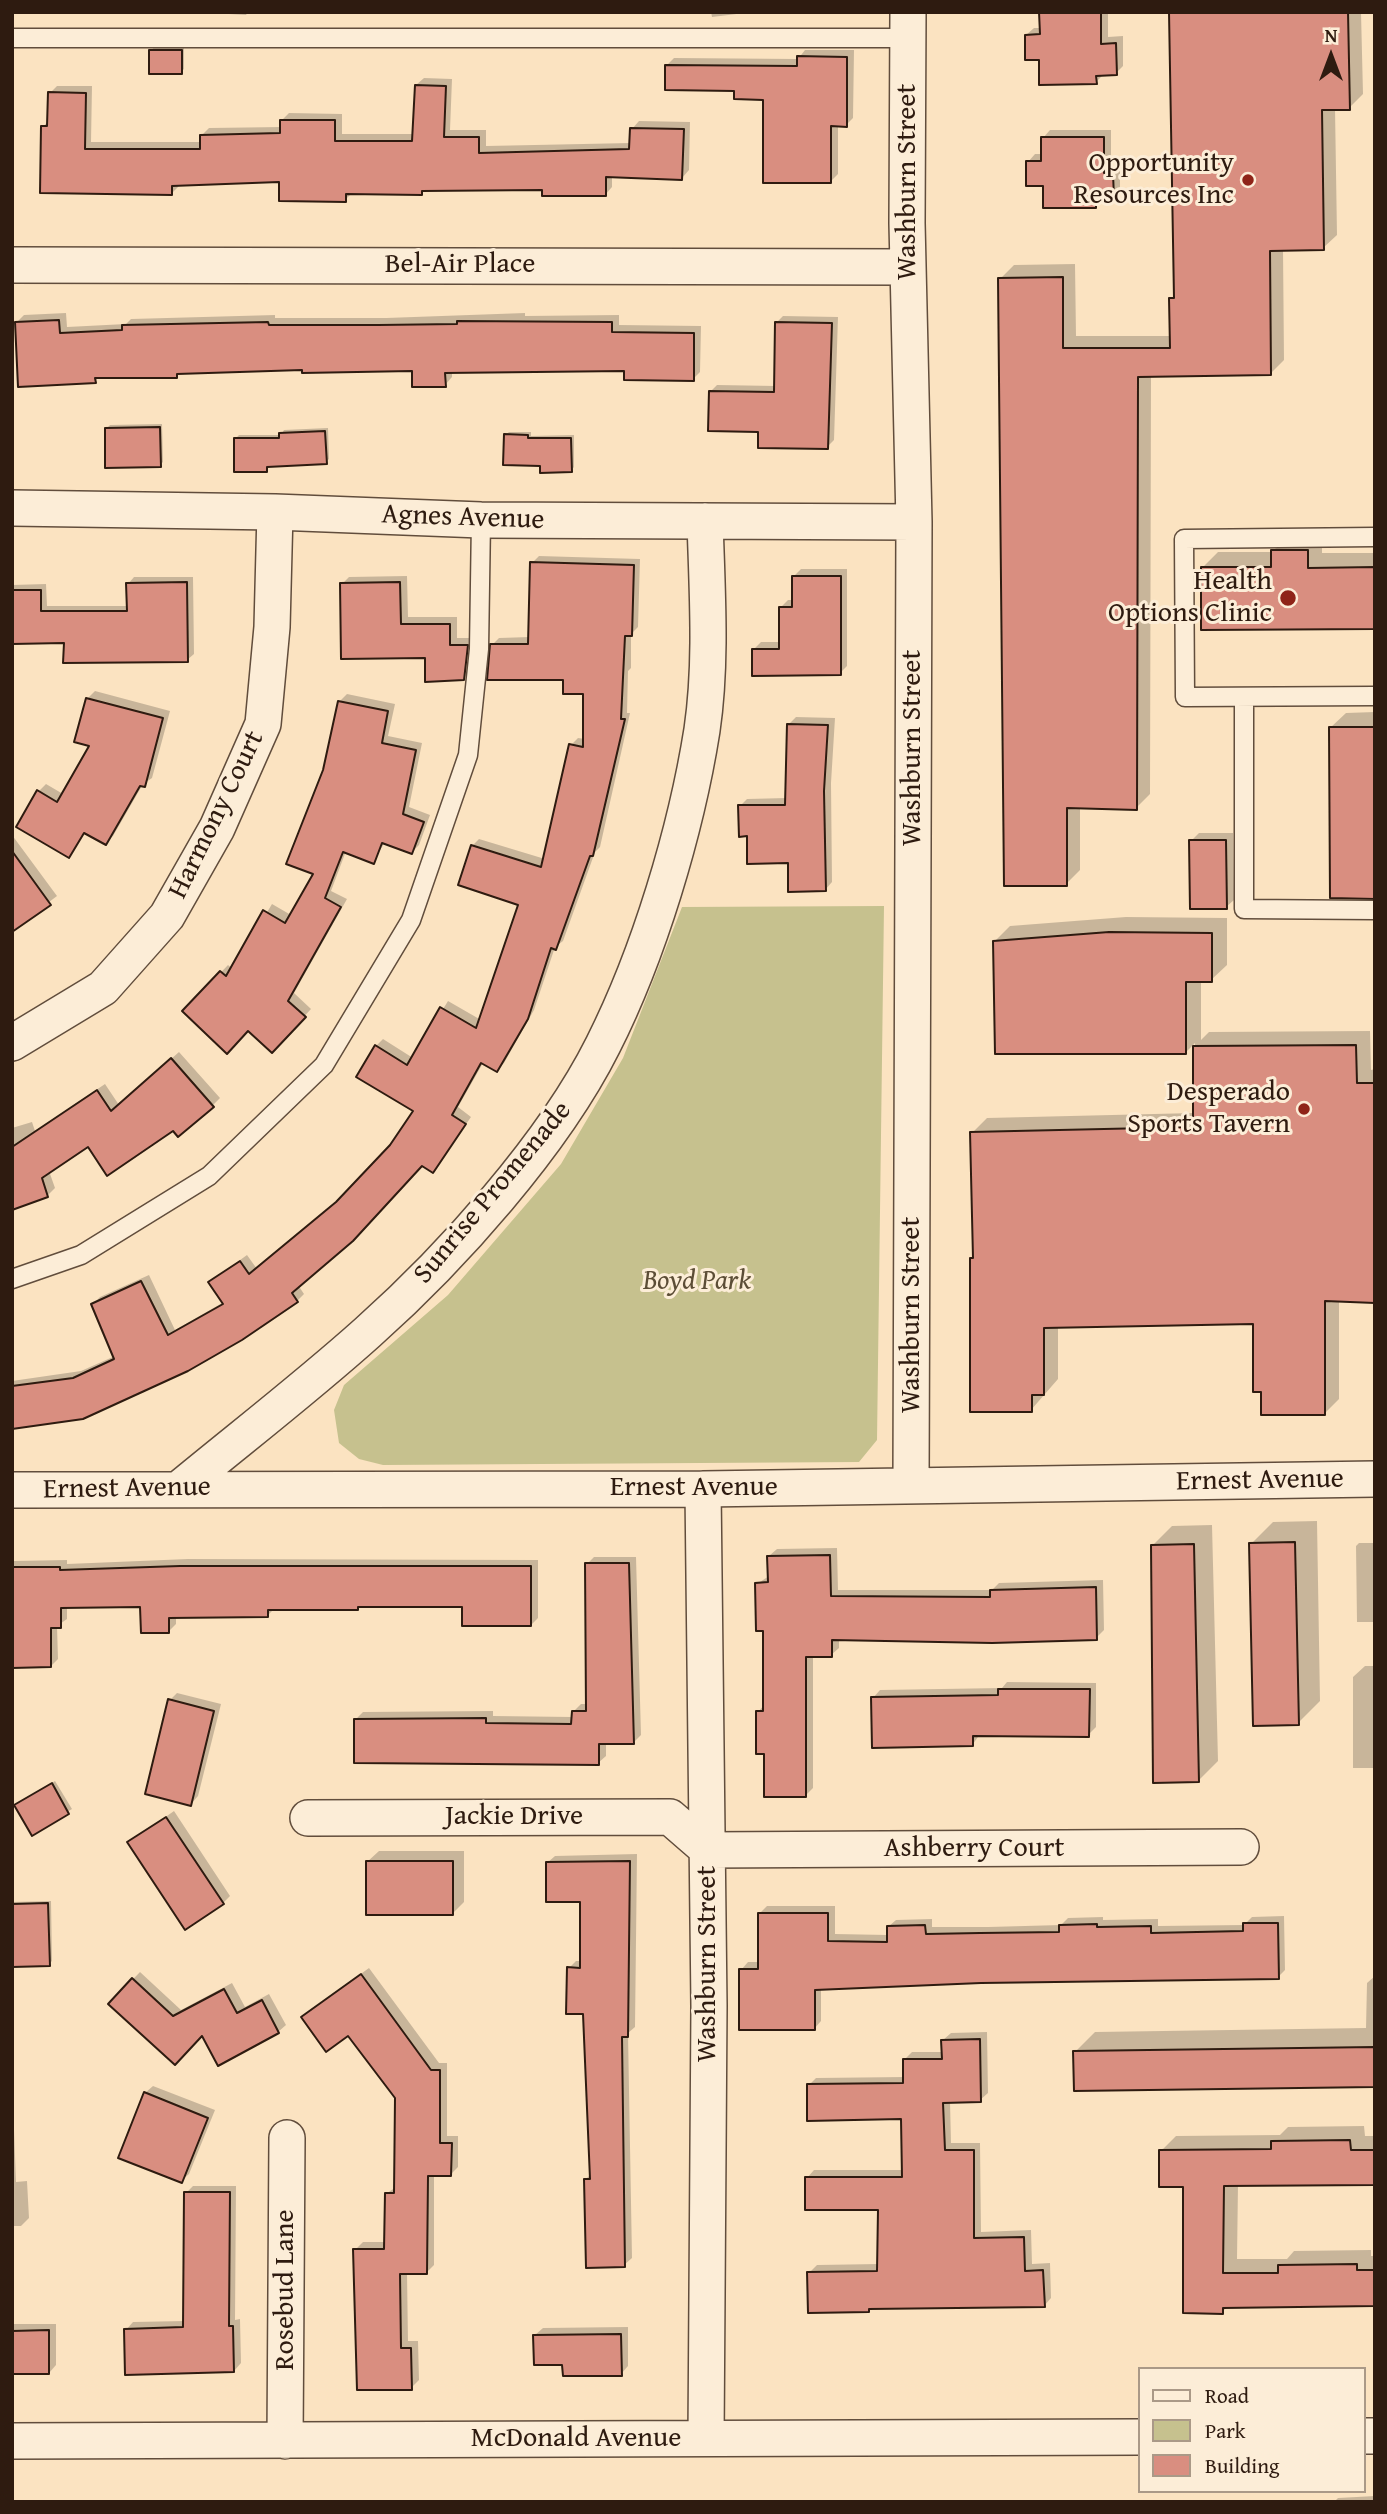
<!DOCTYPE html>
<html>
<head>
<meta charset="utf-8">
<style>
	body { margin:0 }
	#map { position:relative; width:1387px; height:2514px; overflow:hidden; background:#fbe3c1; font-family:"Gentium Book Plus",serif }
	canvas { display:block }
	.frame { position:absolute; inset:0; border:14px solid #2e1b10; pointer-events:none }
	.legend { position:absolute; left:1138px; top:2367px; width:228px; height:126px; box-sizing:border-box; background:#fcedd7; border:2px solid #aa9987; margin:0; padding:9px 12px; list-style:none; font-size:21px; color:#2e1b10 }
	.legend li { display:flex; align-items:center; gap:14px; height:35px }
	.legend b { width:35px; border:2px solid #aa9987 }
	.north { position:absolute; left:1296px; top:21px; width:70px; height:70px; -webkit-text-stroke:5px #fcedd7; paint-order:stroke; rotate:0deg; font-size:19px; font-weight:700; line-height:28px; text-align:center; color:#2e1b10 }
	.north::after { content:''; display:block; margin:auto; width:24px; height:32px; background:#2e1b10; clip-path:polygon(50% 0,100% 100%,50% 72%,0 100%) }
</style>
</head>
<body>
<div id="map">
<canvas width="1387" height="2514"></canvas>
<div class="frame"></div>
<ul class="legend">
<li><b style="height:9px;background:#fcedd7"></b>Road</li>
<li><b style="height:19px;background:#c6c18e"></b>Park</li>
<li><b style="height:19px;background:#d98e80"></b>Building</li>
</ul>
<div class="north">N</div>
</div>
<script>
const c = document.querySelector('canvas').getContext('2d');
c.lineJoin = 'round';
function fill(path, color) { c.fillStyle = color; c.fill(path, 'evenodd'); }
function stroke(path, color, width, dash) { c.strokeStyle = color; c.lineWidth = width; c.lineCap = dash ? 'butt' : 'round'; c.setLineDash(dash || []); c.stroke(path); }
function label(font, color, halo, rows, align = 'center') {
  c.font = font + ' "Gentium Book Plus",serif'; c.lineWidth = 6; c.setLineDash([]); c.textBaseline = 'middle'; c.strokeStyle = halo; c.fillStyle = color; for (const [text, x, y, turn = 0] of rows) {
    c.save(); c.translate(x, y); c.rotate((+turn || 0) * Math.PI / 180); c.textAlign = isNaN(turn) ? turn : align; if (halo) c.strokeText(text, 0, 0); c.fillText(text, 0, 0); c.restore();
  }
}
fill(new Path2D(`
	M884,906L877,1440L859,1462L383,1465L359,1459L339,1443L334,1410L344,1385L448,1295L561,1164L623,1058L682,907Z`), '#c6c18e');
fill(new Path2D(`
	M194,12H248L246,15Z
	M711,12H753L712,17Z
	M1041,12H1108V37L1123,36V66L1116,73L1104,74L1096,82L1041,58L1026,35L1034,28H1041Z
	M1171,12H1361L1363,94L1349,108H1335L1337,235L1323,248L1283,249L1284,360L1271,373L1151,375L1150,794L1136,808L1080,807V870L1066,884L1000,279L1014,265L1075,264L1076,336H1171V299L1176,294Z
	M154,47L184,48V69L181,72L151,51Z
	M805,50H854L853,118L846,125H838V174L831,181L765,98L667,65L674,58L798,59Z
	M424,78L452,79L450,130H486V146L631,143L632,129L639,121L690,122L689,170L682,178L612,176V187L605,195L544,188L425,189L421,193L353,192L345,200L281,181L179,186L172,193L42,191L43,127L49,120L50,93L57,86H92L91,142H202L201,136L209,128L282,127V120L289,113L342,114V134H414L416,85Z
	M1050,130H1111V166H1120V189L1095,206L1045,185L1028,162L1035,154H1043V138Z
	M66,313L67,327L126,324L131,319L275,315V318H386L525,313V316L619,315V325L701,326L700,372L693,379L626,369L452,371V377L445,385L414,369L303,368L180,372L176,376H100L95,381L16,323L24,315Z
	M783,316L838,317L834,440L827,447L760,431L710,392L717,385L776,386V323Z
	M162,424L163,462L160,465L106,429L110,425Z
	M328,428L329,459L326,462L270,465L266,471L236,438L239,435H281L284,430Z
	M509,432H531V436L574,435V467L571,471L541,464L505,435Z
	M1322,535V553H1375V627L1203,567L1218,552H1272L1288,536Z
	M539,556L640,559L638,627L631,634V668L628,671L627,713H630L600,847L595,852L563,941L555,947L534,1010L504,1063L497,1070L483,1063L458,1107L471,1117L439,1163L423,1164L298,1285L304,1294L297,1301L12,1425V1381L81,1371L115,1356L93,1304L100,1297L149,1275L175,1330L224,1302L211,1282L218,1276L247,1255L257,1269L343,1197L391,1146L416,1111L376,1046L383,1039L413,1058L448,1001L481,1020L520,904L472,846L479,839L545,859L571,745L578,738L585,739V692L564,678L492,645L499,638L530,637L532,563Z
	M801,569H847V666L840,673L754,649L761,642H781V607L788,600H794V576Z
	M407,576L408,617H457V638H474L471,671L464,678L426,657L342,584L349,577Z
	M134,577H193L194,654L187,660L65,642L13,643L12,656V585L46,584L47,606H128V584Z
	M95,691L170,711L152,778L143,784L113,836L105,843L86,832L68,856L39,791L46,784L63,794L92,745L87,699Z
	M347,694L395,704L388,736L422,743L409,807L430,815L419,845L412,852L385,842L373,862L346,851L331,891L347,899L294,993L311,1009L272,1051L248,1029L184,1011L228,965L233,969L272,904L291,915L315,873L324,770L339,702Z
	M1375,712V897L1330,728L1346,713Z
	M796,717L835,718L831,783L832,882L825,890L790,861L740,806L747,799L787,798L789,724Z
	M1199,833H1233L1234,900L1226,907L1191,841Z
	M12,835L57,896L12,930Z
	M1126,917L1227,918V965L1211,980H1201V1040L1209,1032L1370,1031L1371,1070L1375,1069V1301L1339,1300V1399L1324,1414L1262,1391L1255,1322L1058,1326V1379L1031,1410L972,1259L975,1256L972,1133L987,1118L1195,1113V1043L1186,1052L994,942L1010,926Z
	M179,1052L220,1098L213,1105L179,1135L173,1129L89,1145L49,1171L55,1188L47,1196L12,1208V1128L32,1122L35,1131L105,1084L119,1105Z
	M1317,1521L1320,1701L1298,1723L1251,1544L1273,1522Z
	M1212,1525L1218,1761L1199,1780L1153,1545L1172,1526Z
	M1359,1543H1375V1622H1357L1356,1546Z
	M837,1548L838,1590H992L999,1583L1103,1580L1104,1630L1096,1638L839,1639V1648L831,1655H813V1788L805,1796L766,1753L758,1712L765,1704V1629L757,1584L769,1576V1556L777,1549Z
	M594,1557H636L641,1735L633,1743L606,1742V1756L598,1763L356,1719L363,1712L493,1711V1716L573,1717V1712L581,1704H588L587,1564Z
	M188,1559L538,1560V1618L531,1625L464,1605H361L357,1608H275L268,1615L176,1616V1624L169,1631L142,1606L67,1607V1619L57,1626L58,1659L51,1666H12L13,1561L67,1560V1564Z
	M1365,1666H1375V1768H1353V1677Z
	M1007,1682L1096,1683V1727L1088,1735L980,1734L973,1744L873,1698L880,1690L1002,1688Z
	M177,1693L221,1704L198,1796L191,1804L170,1700Z
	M55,1781L72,1809L32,1833L16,1805Z
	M174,1811L230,1896L223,1903L130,1842Z
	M379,1851H464V1902L452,1914L367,1862Z
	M637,1854L635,2027L628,2033L632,2258L624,2265L586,2179L591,2174L585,2012L569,1968L576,1961H582V1900L547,1863L555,1856Z
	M51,1901L52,1961L49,1964L12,1965V1902Z
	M767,1906H835V1934L888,1935V1927L896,1920L932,1919V1927H988L1061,1925L1068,1918L1103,1917V1920L1158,1919V1926L1244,1925L1252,1917L1284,1916L1285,1970L1278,1977L981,1981L821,1988V2021L814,2029L741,1970L748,1962H759V1914Z
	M369,1968L439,2063H447V2136H458V2167L451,2174H434V2265L426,2273H407L408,2341H418L419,2380L411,2388L355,2250L363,2242H386V2194L396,2187V2098L349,2034L311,2010Z
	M140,1972L181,2010L232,1983L245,2007L269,1994L286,2025L278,2032L203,2034L110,2003Z
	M1375,1976V2085L1075,2052L1095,2032L1366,2028L1367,1983Z
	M987,2032L988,2093L980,2100L950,2101L951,2143H980L981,2232L1031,2230L1032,2264L1050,2263L1051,2298L1044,2306L809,2273L817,2265L879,2264L880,2208L807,2178L814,2170H903V2117L809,2085L816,2078L905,2077L904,2060L912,2052H943V2040L951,2033Z
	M12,2076L16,2182L27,2181L29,2218L21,2226H12Z
	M153,2086L215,2110L189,2174L181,2181L145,2093Z
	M1364,2126L1365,2136H1375V2183L1238,2184L1237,2259H1287L1294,2251L1371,2250V2256H1375V2305L1227,2307L1222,2312L1185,2185L1161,2151L1176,2136L1280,2135L1288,2127Z
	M193,2186H236L235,2320L240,2319L241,2363L234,2371L126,2330L133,2322L185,2321L186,2193Z
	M12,2324H56V2365L49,2373H12Z
	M628,2327V2366L621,2374L564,2363L535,2335L543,2328Z
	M1375,2496V2502H1334L1338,2498Z`), '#0003');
const building = new Path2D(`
	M1039,12H1101V44L1116,43L1117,75L1096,76L1097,84L1039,85V60H1025V35L1040,34Z
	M1169,12H1348L1350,110H1322L1324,250L1270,251L1271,375L1138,377L1137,810L1067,808V886H1004L998,278L1063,277V348H1170L1169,298H1174Z
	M149,50H182V74H149Z
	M797,56L847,57V127L831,126V183H763V100L734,99V91L665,90V65L797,66Z
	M415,85L446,86L444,137H479V153L629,149L630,128L684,129L682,180L606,177V196H542V190L422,191V195L346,194V202L279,201V182L172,186V195L40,193L41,126H47L48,92L86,93L85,149H200V135L280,133V120H335V141H412Z
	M1041,137H1104V173H1113L1114,198L1096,199V208H1043V186H1026V161H1041Z
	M59,320L60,333L122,330V325L268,322L269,325H378L457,324V321L612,322V332L694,333V381L624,380V371L445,373L446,387H412V371L302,373V370L177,374V378H95L96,383L18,387L15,322Z
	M775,322L832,323L828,449L758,448V432L708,431L709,391L774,392Z
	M160,427L161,467L105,468V428Z
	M325,431L327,464L267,467V472H234V438H279V433Z
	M504,434L528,435V438H571L572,472L540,473V466L503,465Z
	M1271,550H1308V568L1375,567V629L1201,630V567H1271Z
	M530,562L634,565L632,636H625L621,719H625L593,856H590L556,950L551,948L528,1019L497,1072L481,1063L452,1115L466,1124L433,1173L422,1166L353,1241L292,1293L298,1302L242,1340L188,1371L83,1419L12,1429V1386L73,1378L114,1359L91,1304L141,1281L168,1335L223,1304L208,1282L240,1261L249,1274L336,1202L390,1145L413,1111L356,1077L375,1045L407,1065L440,1007L476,1028L518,905L458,885L471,845L541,867L569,744L583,747V694H563V680H487L490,644H528Z
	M792,576H841V675L752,676V649H779V607H792Z
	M187,582L188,662L63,663L64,643L12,644V590H41V611H127L126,583Z
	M400,582L401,624H450V645H468L464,680L425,682V658L341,659L340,583Z
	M86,698L163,718L145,787L140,786L106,845L84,833L69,858L16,827L37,790L57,802L89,746L74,742Z
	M338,701L388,711L382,743L416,750L403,814L424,822L412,854L382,843L374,864L343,852L325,898L341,907L288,1001L306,1017L272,1053L248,1031L227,1054L182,1011L220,971L226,976L263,910L285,923L313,874L286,864L323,770Z
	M787,724L828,725L824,791L826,891L788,892V863L747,864V836L739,837L738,805H785Z
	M1329,727H1375V899L1330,898Z
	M1189,840H1226L1227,909H1190Z
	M12,851L51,905L12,932Z
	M1109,932L1212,933V982H1186V1054H995L993,941Z
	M1356,1045L1357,1083H1375V1303L1325,1301V1415H1261V1392H1253V1324L1044,1328V1395H1032V1412H970V1258H973L970,1132L1193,1127V1046Z
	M171,1058L214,1107L178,1137L173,1131L107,1176L88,1147L42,1178L48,1197L12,1210V1147L97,1090L111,1111Z
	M1295,1542L1299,1725L1253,1726L1249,1543Z
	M1194,1544L1199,1782L1153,1783L1151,1545Z
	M830,1555L831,1596L990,1597V1590L1096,1587L1097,1640L992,1643L832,1640V1657H806V1797H764V1754H756V1711H763V1631H756L755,1583L768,1582L767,1556Z
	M585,1563H629L634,1744H599V1765L354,1763V1719L486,1718V1723L571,1724L572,1711H586Z
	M180,1566H531V1626H462V1607H358V1610H268V1617L169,1618V1633H141L140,1607L61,1608V1628H51V1667L12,1668V1567H60V1570Z
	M998,1689H1090L1089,1737L973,1736V1746L872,1748L871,1697L998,1695Z
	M168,1699L214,1711L191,1806L145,1794Z
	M52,1783L69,1814L32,1836L14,1805Z
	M166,1817L224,1904L185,1930L127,1842Z
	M366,1861H453V1915H366Z
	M630,1861L628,2037H622L625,2267L586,2268L584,2179H590L583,2014H566L567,1967L580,1968V1902H546V1862Z
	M48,1903L50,1966L12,1967V1904Z
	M758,1913H828V1941L887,1942V1926L925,1925L926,1934L980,1933L1059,1932V1925L1097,1924V1927L1151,1926V1933L1243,1931V1923H1278L1279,1979L981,1983L815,1990V2030H739V1969H758Z
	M361,1974L431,2070H440V2143H452L451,2176H428L427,2274H400L401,2348H411L412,2390H357L353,2249H384L385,2193H394L395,2098L348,2036L326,2052L301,2017Z
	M132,1978L173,2016L224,1989L237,2013L262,2000L279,2033L218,2066L202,2036L175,2065L108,2004Z
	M980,2039L981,2102L943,2103L945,2150H974V2238L1024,2237L1025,2271L1043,2270L1045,2307L869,2309V2312L808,2313L807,2272L877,2271L878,2210H805V2177H902L901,2119L807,2121V2084L903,2083V2059H942L941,2040Z
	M1375,2047V2087L1074,2091L1073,2051Z
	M144,2092L208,2118L182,2183L118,2158Z
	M1350,2140L1351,2150H1375V2185L1224,2186L1223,2273H1278V2265L1357,2264V2270H1375V2306L1223,2308V2314L1183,2313V2187H1159V2150L1271,2149V2141Z
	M184,2192H230L229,2326H233L234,2372L125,2375L124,2329L183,2327Z
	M49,2330V2374H12V2331Z
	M621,2334L622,2376H563L562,2365H534L533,2335Z`);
fill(building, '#d98e80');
stroke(building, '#2e1b10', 2);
const lane = new Path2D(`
	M12,38H908
	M1375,537L1184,539L1185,697L1375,696
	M1244,697V909L1375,910
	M12,1279L81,1255L209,1176L324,1065L411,920L468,755L479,649L481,520`);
const street = new Path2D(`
	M908,12L907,223L914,522L911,1485
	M12,265L908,267
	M12,508L275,512L481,520L914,522
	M12,1043L103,988L167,916L217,828L263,724L272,627L275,512
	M180,1488C243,1436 308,1386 368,1332C451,1258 553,1145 603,1045C649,954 686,831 702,730C712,662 707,590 705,521
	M703,1489L709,2006L706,2438
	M12,1490L703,1489L1375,1479
	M308,1818L670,1817L708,1850L1241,1847
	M1364,2436H1375
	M12,2441L1140,2437
	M285,2441L287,2138`);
stroke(lane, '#614d3c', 21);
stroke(street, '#614d3c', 38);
stroke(lane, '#fcedd7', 18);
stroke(street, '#fcedd7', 35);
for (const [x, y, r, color] of [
	[1248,180,7,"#8f2418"],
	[1288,598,9,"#8f2418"],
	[1304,1109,7,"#8f2418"]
]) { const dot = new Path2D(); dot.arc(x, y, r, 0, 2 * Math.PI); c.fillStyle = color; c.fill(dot); stroke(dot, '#fcedd7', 2.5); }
label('28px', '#2e1b10', '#fcedd7', [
	["Opportunity",1234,164],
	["Resources Inc",1234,196],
	["Health",1272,582],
	["Options Clinic",1272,614],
	["Desperado",1290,1093],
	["Sports Tavern",1290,1125]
], 'right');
label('28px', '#2e1b10', '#fcedd7', [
	["Washburn Street",908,182,-90],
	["Bel-Air Place",460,265],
	["Agnes Avenue",463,518,2],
	["Washburn Street",913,748,-90],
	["Harmony Court",217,815,-64],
	["Sunrise Promenade",493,1193,-50],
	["Washburn Street",912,1315,-90],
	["Ernest Avenue",1260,1481,-1],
	["Ernest Avenue",694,1488],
	["Ernest Avenue",127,1489,-1],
	["Jackie Drive",514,1817],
	["Ashberry Court",974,1849],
	["Washburn Street",708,1964,-90],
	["Rosebud Lane",286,2290,-90],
	["McDonald Avenue",576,2439]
]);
label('italic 28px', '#5c4d36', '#fcedd7', [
	["Boyd Park",697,1282]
]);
</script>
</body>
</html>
